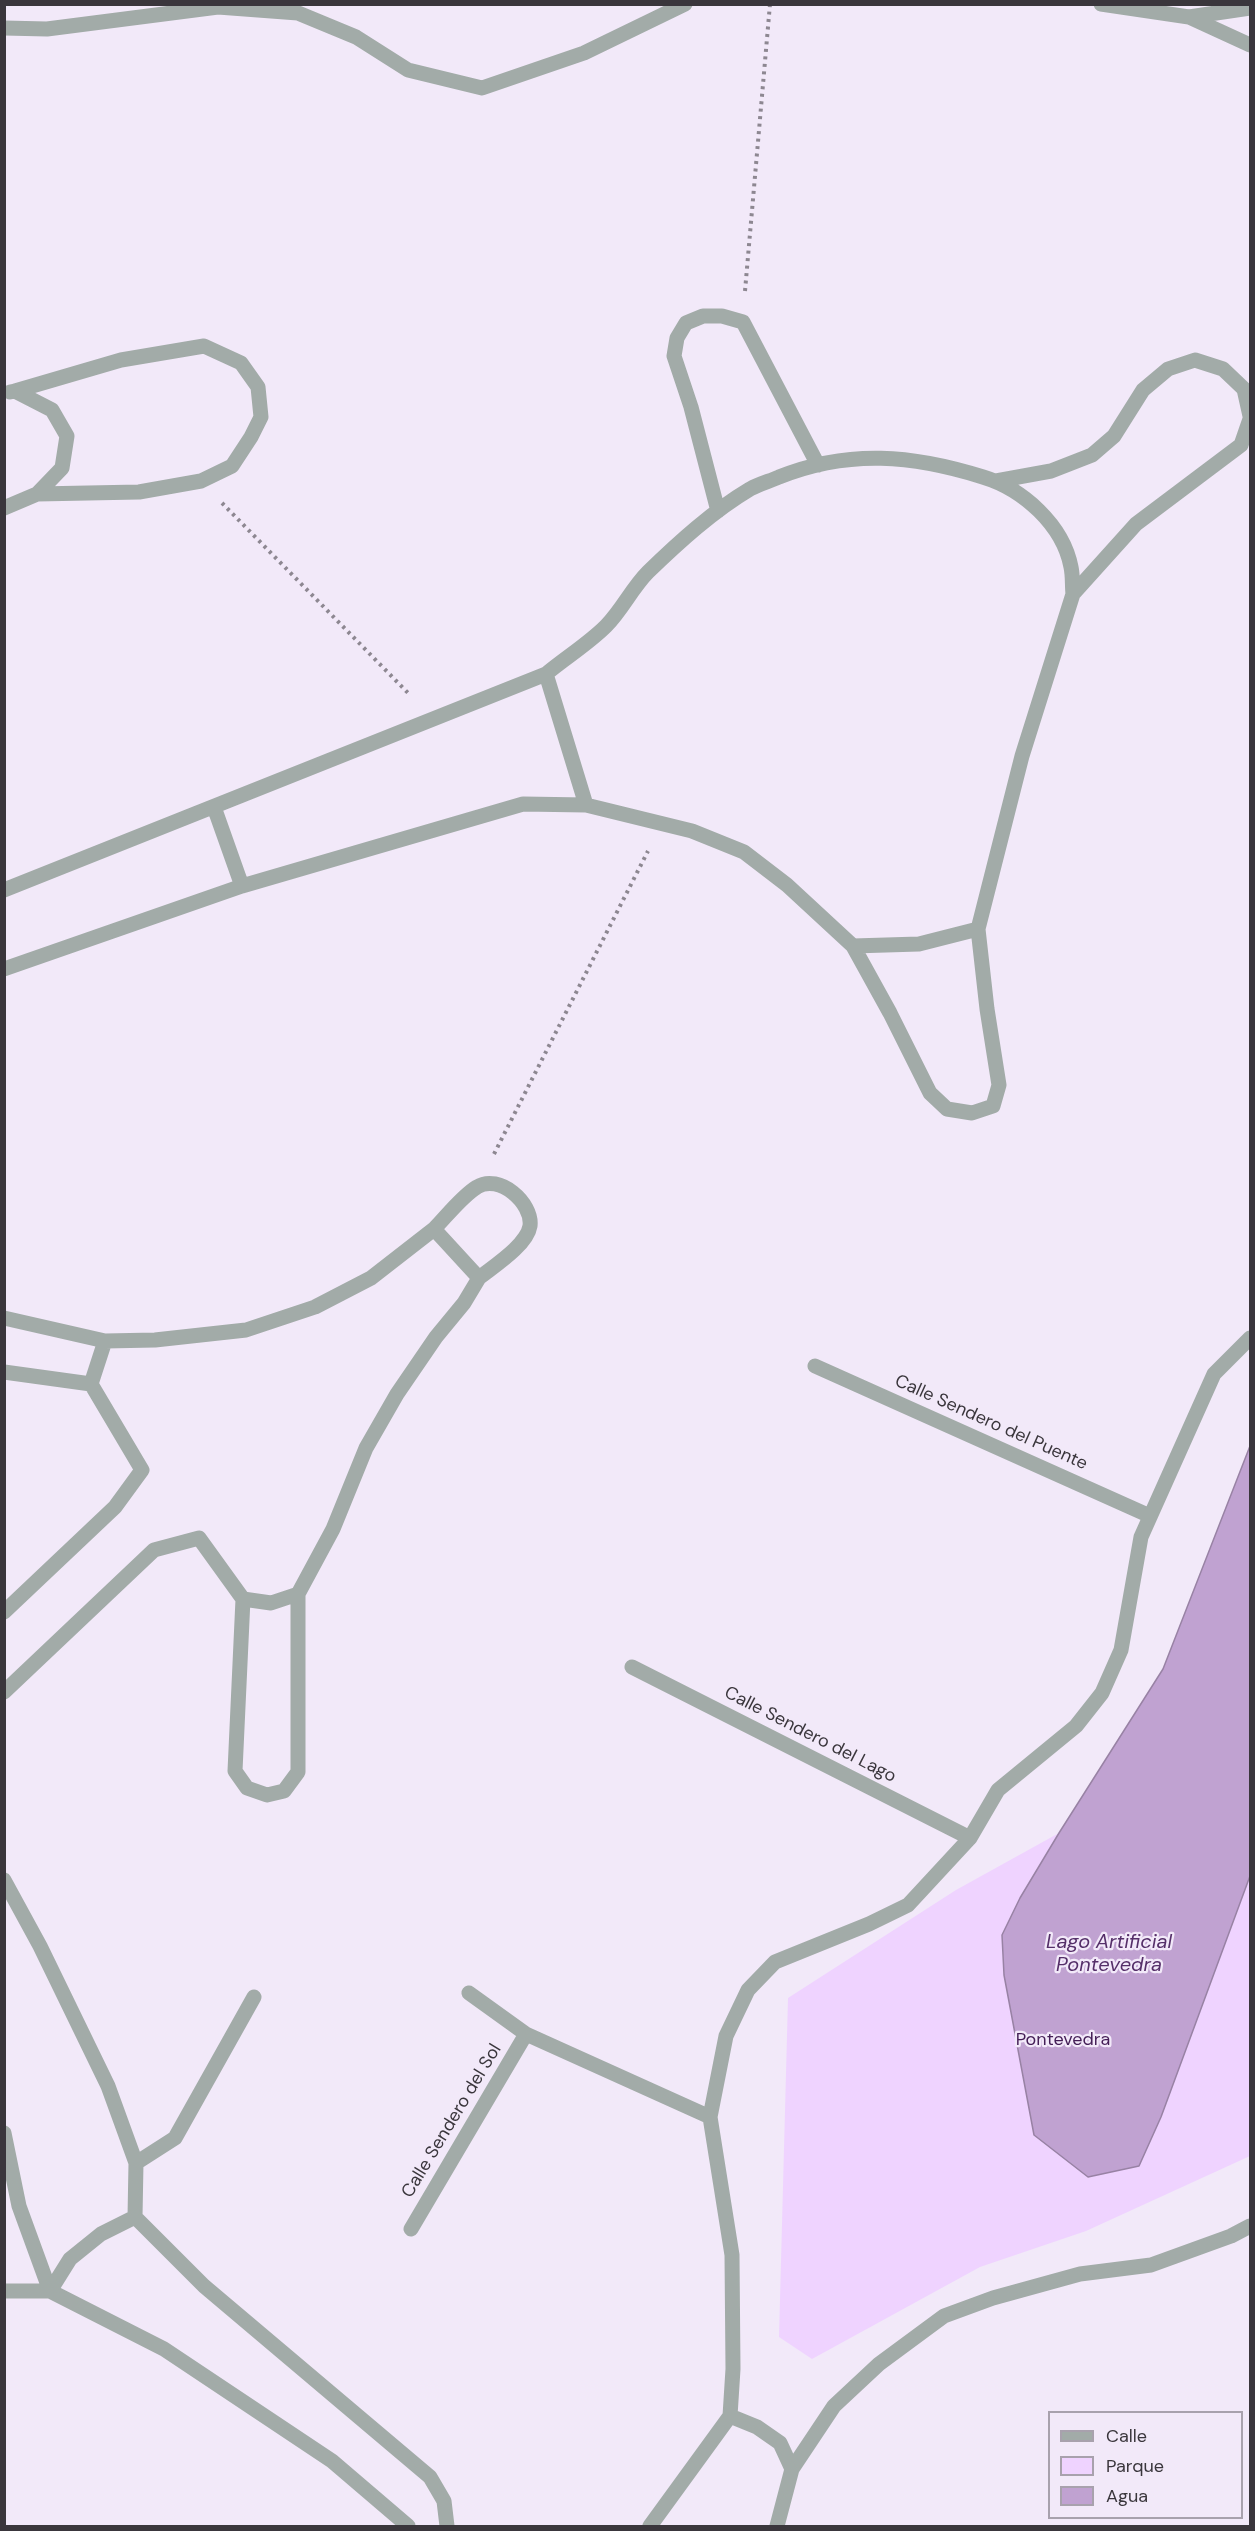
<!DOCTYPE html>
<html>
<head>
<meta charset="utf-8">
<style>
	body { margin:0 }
	#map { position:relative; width:1255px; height:2531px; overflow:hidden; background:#f2e9f9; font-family:"DM Sans",sans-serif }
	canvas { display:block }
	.frame { position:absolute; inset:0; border:6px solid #3a363c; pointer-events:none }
	.legend { position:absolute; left:1048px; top:2411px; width:195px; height:108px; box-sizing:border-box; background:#f2e9f9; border:2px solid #a8a1ad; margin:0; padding:8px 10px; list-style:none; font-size:18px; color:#3a363c }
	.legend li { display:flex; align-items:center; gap:12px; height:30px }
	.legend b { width:30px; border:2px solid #a8a1ad }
</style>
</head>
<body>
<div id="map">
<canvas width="1255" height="2531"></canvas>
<div class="frame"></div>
<ul class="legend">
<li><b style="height:8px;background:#a2aba8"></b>Calle</li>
<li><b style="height:16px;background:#efd3ff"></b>Parque</li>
<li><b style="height:16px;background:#c0a2d1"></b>Agua</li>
</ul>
</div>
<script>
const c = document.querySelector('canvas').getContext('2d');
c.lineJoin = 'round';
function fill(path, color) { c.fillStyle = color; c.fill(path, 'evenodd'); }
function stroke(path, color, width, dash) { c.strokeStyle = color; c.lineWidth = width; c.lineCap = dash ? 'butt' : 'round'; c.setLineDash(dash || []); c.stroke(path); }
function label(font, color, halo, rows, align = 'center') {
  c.font = font + ' "DM Sans",sans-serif'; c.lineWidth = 4.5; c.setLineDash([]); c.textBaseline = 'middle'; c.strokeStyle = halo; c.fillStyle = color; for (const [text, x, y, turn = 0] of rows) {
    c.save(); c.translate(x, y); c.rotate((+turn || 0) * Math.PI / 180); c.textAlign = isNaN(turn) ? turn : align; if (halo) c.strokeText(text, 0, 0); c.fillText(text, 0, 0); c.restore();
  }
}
fill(new Path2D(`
	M1250,1446V2156L1086,2231L980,2267L812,2359L779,2337L788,1998L956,1890L1059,1833L1163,1669Z`), '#efd3ff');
const water = new Path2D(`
	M1250,1446V1876L1161,2117L1139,2166L1088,2177L1034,2135L1004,1975L1002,1935L1020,1898L1059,1833L1163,1669Z`);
fill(water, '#c0a2d1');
stroke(water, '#9882a4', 1.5);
stroke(new Path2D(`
	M745,291L770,4
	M222,503L410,695
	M494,1154L648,851`), '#8d8791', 4, [3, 4.5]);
stroke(new Path2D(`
	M1101,4L1189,17L1250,45
	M1189,17L1250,8
	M4,28L47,29L218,7L298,13L356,37L408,70L482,88L584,53L685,4
	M15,391L121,360L204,346L241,363L258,387L261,417L251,437L232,466L201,481L139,492L37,494
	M996,481L1051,471L1092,455L1114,436L1143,390L1168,369L1195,360L1223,369L1244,389L1250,416
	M4,508L37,494L62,468L67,436L52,410L15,391L10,392
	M718,511L691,407L674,356L677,338L686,323L703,316H722L743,322L818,465
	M1073,594L1136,524L1241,445L1250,419
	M546,674L586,805
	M214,807L242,886
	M4,890L546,674C565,658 588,644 606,626C622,610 632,588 648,572C679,542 713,511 750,489C759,484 770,481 779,477C849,449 913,455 983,477C1023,489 1063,525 1071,567C1073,576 1072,586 1073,594L1022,756L978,929L919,944L853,946L787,885L744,852L692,831L586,805L523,804L242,886L4,969
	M853,946L890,1013L930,1093L947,1109L972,1113L993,1106L999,1085L987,1009L978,929
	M434,1229C446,1217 462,1196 477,1187C499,1173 533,1203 530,1226C527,1245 494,1266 479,1278
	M4,1318L105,1341
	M815,1366L1150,1516
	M4,1372L91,1384
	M243,1599L235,1771L247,1788L267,1795L284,1791L298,1772V1594
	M4,1612L115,1507L142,1470L91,1384L105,1341L155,1340L246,1330L315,1307L371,1278L434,1229L479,1278L464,1303L436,1337L397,1394L366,1448L333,1529L298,1594L271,1603L243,1599L199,1538L154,1550L4,1692
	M632,1667L970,1838
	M4,1880L40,1946L108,2086L136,2163
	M469,1993L526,2034L710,2117
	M254,1997L175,2138L136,2163L135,2217L204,2286L430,2477L444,2501L447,2526
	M4,2133L19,2206L50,2291L164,2349L332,2461L408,2526
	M411,2229L526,2034
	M4,2291H50L70,2259L101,2234L135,2217
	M730,2416L757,2427L780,2443L792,2469
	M650,2526L730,2416L733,2369L732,2255L710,2117L726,2036L748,1990L775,1962L869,1924L908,1905L970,1838L998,1790L1076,1726L1102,1693L1121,1650L1141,1537L1214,1374L1250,1338
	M777,2526L792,2469L834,2406L879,2364L944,2316L993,2298L1080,2274L1151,2265L1231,2236L1250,2226`), '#a2aba8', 15);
label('18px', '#3a363c', '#f2e9f9', [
	["Calle Sendero del Puente",991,1423,24],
	["Calle Sendero del Lago",810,1735,27],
	["Calle Sendero del Sol",452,2121,-59]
]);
label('18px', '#441e56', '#f2e9f9', [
	["Pontevedra",1063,2040]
]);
label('italic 20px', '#552f69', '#f2e9f9', [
	["Lago Artificial",1109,1943],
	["Pontevedra",1109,1966]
]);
</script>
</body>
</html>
